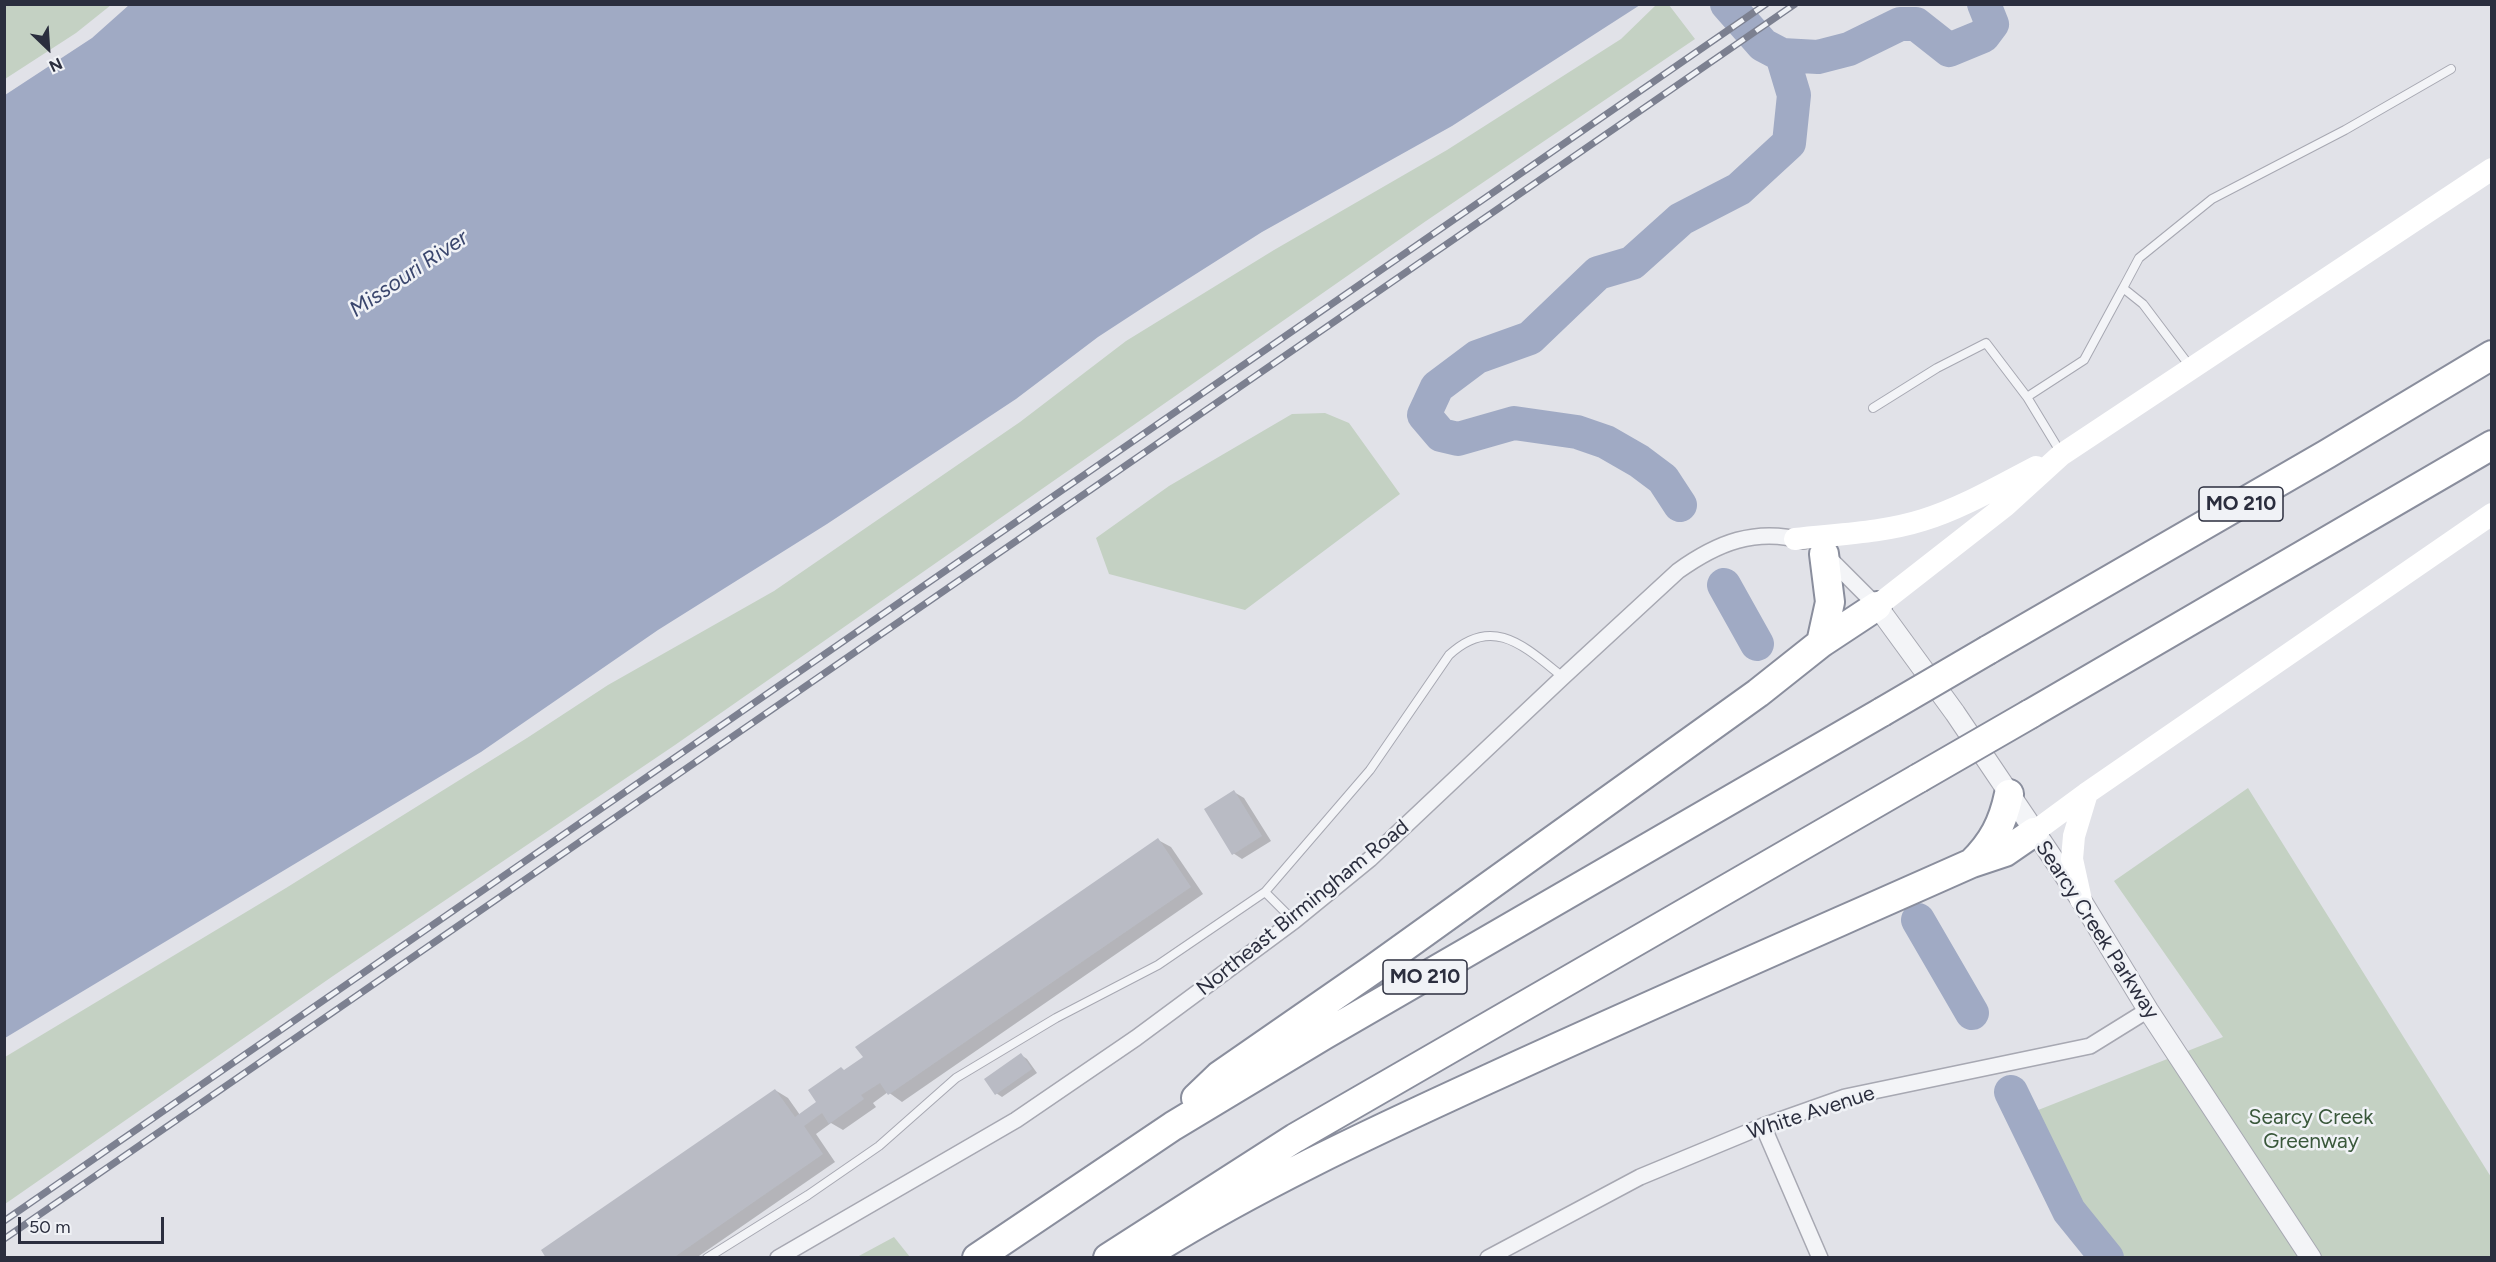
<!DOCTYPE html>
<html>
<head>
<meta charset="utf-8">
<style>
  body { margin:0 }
  #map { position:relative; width:2496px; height:1262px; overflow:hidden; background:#e1e2e8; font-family:Figtree,sans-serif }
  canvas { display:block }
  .frame { position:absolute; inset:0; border:6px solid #2b2e3e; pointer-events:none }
  .north { position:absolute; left:18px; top:18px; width:60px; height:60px; -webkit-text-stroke:4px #f0f2f6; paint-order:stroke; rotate:155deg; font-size:16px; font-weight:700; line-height:24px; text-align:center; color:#2b2e3e }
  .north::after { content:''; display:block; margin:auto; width:21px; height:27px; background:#2b2e3e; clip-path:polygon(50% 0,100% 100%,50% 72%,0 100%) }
  .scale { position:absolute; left:18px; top:1217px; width:146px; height:27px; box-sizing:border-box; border:3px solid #2b2e3e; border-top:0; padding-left:8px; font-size:18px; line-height:21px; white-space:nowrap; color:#2b2e3e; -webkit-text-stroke:4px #f0f2f6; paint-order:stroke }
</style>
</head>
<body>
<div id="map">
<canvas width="2496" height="1262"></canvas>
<div class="frame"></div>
<div class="north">N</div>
<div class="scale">50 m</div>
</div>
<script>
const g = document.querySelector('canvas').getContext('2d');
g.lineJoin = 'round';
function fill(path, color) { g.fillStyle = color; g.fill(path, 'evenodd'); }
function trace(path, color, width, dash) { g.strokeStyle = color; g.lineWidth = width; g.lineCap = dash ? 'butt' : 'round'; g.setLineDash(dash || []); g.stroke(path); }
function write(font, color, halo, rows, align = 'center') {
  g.font = font + ' Figtree,sans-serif'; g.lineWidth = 5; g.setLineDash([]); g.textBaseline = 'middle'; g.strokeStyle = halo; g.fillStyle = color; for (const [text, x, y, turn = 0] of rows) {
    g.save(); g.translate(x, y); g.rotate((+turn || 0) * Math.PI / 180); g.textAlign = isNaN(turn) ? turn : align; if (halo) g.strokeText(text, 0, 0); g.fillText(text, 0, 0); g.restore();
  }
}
fill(new Path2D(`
  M5,4H111V5L76,33L5,79Z
  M1656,5H1669L1695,39L1426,221L675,745L333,976L5,1204V1057L286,888L527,738L608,685L774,591L1020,422L1126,341L1274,250L1447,150L1621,39Z
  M1325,413L1349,423L1400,494L1245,610L1109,574L1096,538L1169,486L1292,414Z
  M2248,788L2491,1177V1257H2107L2069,1211L2023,1116L2223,1037L2114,881Z
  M894,1237L910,1257H857Z`), '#c4d1c3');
fill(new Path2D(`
  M129,5V4L1640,5L1452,126L1262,232L1147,305L1098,337L1016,399L827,524L658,630L481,752L5,1038V95L92,38Z`), '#a0aac4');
fill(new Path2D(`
  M1234,792L1244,798L1271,841L1242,859L1233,853Z
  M1158,840L1171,847L1203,894L902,1102L888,1092L873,1103L876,1107L843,1130L831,1123L816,1134L835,1162L696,1258H548L775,1090L788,1098L800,1115L818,1102L845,1071Z
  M1021,1055L1027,1059L1037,1073L1002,1097L996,1093Z`), '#0003');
trace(new Path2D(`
  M1727,4L1763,45L1782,55L1818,57L1849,49L1900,24H1916L1949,50L1983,36L1992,24L1984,4
  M1680,505L1663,479L1639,461L1606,442L1577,432L1514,423L1458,439L1441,435L1424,415L1437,387L1477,357L1530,338L1598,273L1632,263L1681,219L1739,189L1789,143L1794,95L1782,55
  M1724,585L1757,644
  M1918,920L1972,1013
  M2011,1092L2069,1211L2107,1258`), '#a0aac4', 34);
fill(new Path2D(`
  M1234,790L1262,836L1232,855L1204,809Z
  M1158,838L1191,887L888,1095L880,1083L861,1095L864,1099L829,1124L822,1113L804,1126L823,1154L673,1258H546L541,1250L775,1089L795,1117L816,1102L808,1090L841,1067L844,1070L863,1057L855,1047Z
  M1021,1053L1032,1069L995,1095L984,1079Z`), '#b9bbc4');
const service = new Path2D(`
  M2123,288L2139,258L2212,199L2345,130L2451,69
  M2027,397L2084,360L2123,288L2143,304L2189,365
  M1873,408L1937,368L1986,343L2027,397L2061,453
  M1265,892L1294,921
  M707,1258L808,1195L879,1146L956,1078L1056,1018L1158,965L1265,892L1370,770L1449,655C1493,614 1525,647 1563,677`);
const minor = new Path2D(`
  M1826,555L1877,606
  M1763,1126L1820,1258
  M778,1258L1016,1120L1136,1038L1294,921L1370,859L1563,677L1678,571C1717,543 1756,527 1804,541
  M1488,1258L1640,1177L1763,1126L1845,1097L2090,1046L2148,1010`);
const tertiary = new Path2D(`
  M1877,606L1955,713L2081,900L2148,1010L2311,1258`);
const motorway = new Path2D(`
  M1821,643L1830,602L1824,554
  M1988,650L2327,454L2492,355
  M2030,714L2492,445
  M1972,863C1993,842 2003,823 2009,794
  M1196,1098L1219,1076L1372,970L1758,693L1821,643L1877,606
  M977,1258L1173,1126L1324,1035L1882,712
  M1108,1258L1295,1138L1919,778
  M1141,1258C1250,1189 1368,1134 1486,1080C1647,1006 1810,935 1972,863L2005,852L2034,832`);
trace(service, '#a7a8b2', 10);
trace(minor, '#a7a8b2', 18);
trace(tertiary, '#a7a8b2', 22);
trace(motorway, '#8a8e9d', 32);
trace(service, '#f3f4f7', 8);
trace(minor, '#f3f4f7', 15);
trace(tertiary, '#f3f4f7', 20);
trace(new Path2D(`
  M1795,539C1837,534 1882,533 1923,520C1962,508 1999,486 2036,467
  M1877,606L2005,506L2061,455L2492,169
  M2034,832L2087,793L2492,514
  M2081,900L2072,859L2074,836L2087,793`), '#fff', 22);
trace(motorway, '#fff', 28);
const rail = new Path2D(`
  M4,1221L1766,4
  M4,1239L1795,4`);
trace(rail, '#7c8090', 7);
trace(rail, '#f0f2f6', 4.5, [14]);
const motorwayBridge = new Path2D(`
  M1882,712L1988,650
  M1919,778L2030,714`);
trace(motorwayBridge, '#8a8e9d', 32, []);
trace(motorwayBridge, '#fff', 28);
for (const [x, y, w] of [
  [2241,504,84],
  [1425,977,84]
]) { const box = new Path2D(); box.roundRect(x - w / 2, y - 17, w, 34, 4.5); g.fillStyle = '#f0f2f6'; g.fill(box); trace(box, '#2b2e3e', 1.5); }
write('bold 20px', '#2b2e3e', null, [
  ["MO 210",2241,504],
  ["MO 210",1425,977]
]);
write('21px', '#2b2e3e', '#f0f2f6', [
  ["Northeast Birmingham Road",1303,908,-39],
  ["Searcy Creek Parkway",2097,930,57],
  ["White Avenue",1811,1113,-18]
]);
write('21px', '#3a583b', '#f0f2f6', [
  ["Searcy Creek",2311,1118],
  ["Greenway",2311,1142]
]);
write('italic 22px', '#3a466d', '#f0f2f6', [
  ["Missouri River",409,274,-34]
]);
</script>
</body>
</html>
